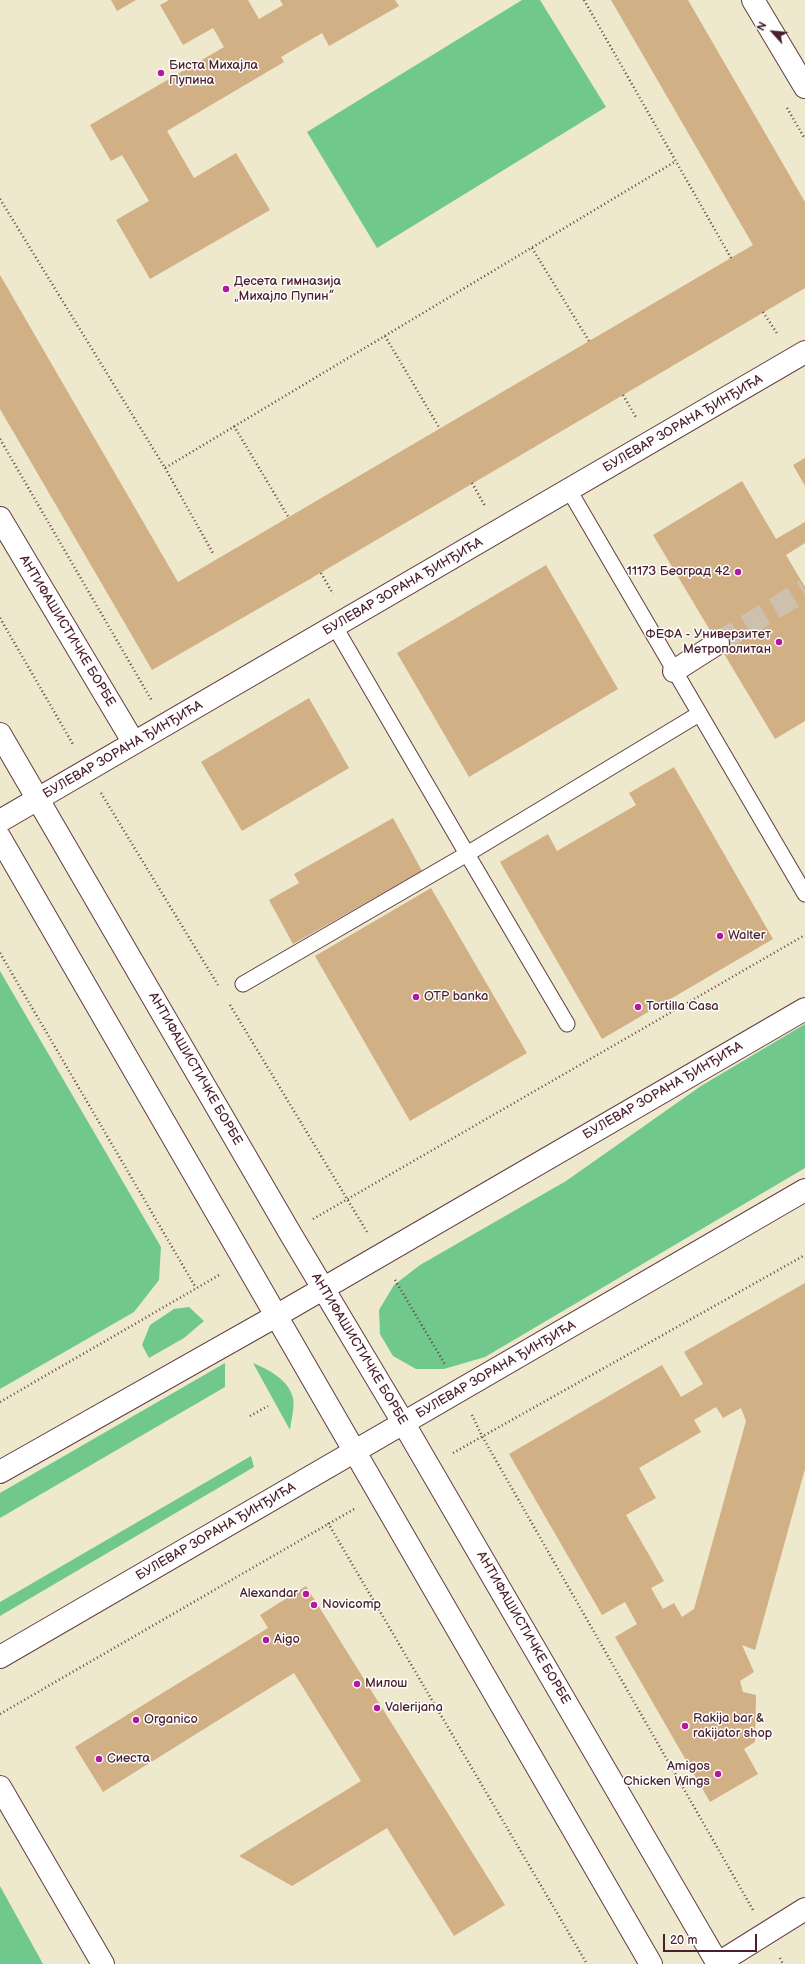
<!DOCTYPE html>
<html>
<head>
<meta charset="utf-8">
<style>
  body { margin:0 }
  #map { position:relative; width:805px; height:1964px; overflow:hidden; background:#eee8cc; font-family:"Balsamiq Sans",sans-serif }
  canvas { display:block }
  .north { position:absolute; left:753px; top:12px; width:40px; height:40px; -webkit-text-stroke:3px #fff; paint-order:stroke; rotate:297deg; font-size:11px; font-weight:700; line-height:16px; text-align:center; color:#4a1f2b }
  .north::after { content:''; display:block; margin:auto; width:14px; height:18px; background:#4a1f2b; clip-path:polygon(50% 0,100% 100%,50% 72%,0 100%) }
  .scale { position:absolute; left:663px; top:1934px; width:94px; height:18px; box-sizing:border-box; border:2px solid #4a1f2b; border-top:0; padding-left:5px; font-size:12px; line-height:14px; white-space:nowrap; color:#4a1f2b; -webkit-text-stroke:3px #fff; paint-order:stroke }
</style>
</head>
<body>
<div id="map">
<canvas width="805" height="1964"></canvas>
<div class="north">N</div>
<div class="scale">20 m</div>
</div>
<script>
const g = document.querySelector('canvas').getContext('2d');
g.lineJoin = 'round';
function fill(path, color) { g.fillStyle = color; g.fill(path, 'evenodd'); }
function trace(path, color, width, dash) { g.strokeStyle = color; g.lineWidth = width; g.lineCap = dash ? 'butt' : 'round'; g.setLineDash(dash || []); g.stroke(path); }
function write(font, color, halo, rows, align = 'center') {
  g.font = font + ' "Balsamiq Sans",sans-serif'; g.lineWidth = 3; g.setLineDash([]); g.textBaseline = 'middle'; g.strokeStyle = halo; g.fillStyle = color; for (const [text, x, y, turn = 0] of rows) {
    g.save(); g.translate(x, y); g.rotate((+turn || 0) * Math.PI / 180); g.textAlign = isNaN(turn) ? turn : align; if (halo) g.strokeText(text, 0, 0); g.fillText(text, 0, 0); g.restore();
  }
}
fill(new Path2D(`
  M522,0H540L606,107L377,248L307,132Z
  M0,971L161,1247L159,1280L134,1312L0,1389Z
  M805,1024V1168L485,1357L444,1369H416L393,1356L380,1334L379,1310L394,1285L420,1265L566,1181L701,1086Z
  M189,1307L204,1321L184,1338L149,1358L142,1345L150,1325L174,1309Z
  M225,1363V1387L0,1518V1493Z
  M253,1363C268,1369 289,1380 293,1398C295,1407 291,1421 290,1430Z
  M251,1456L254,1467L0,1616V1602Z
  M0,1886L43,1964H0Z`), '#71c88d');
fill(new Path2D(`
  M111,0H136L117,11Z
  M169,0H248L259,19L283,5L280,0H395L399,6L329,46L322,33L281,57L284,62L167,131L194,178L236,153L270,210L150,279L116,220L149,201L122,155L111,161L90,125L224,47L213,28L183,45L160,5Z
  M611,0H688L805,202V288L310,579L152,670L0,409V275L178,582L753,245Z
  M805,458V486L793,465Z
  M742,481L776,539L805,522V543L786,555L805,587V721L775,739L653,535Z
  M546,565L618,689L469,777L397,653Z
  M309,698L349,768L242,831L201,762Z
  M674,767L773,939L602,1039L500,862L548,834L557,851L636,805L629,793Z
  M393,818L422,871L293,944L269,900L299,883L294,874Z
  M431,888L527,1053L410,1121L315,956Z
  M805,1283V1469L755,1650L742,1645L754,1672L740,1681L743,1692L756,1695L755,1742L744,1749L758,1774L710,1802L615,1637L637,1624L625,1602L602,1615L509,1454L662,1365L681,1397L703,1384L684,1352ZM716,1407L723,1418L741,1408L746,1421L694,1609L682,1617L674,1603L663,1609L651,1588L664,1581L626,1515L656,1498L639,1468L701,1432L694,1420Z
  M306,1586L505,1905L454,1936L387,1828L292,1886L239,1856L361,1781L294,1673L103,1792L75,1747L268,1628L260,1615Z`), '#d2b085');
trace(new Path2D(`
  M718,643L805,590`), '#cdc0ac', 22, [22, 11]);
const service = new Path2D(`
  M569,490L805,894
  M243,984L467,854L335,627
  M567,1024L467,854L699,714`);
const pedestrian = new Path2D(`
  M674,671L718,643`);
const minor = new Path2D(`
  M753,0L805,87
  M0,518L134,743
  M0,821L805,352
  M0,1787L103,1964
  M717,1964L805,1909`);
const tertiary = new Path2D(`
  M0,734L290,1233L404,1424L718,1964
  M0,838L651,1964
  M0,1472L276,1316L805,1009
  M0,1657L805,1190`);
trace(service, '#633d43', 17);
trace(pedestrian, '#633d43', 24);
trace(minor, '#633d43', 24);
trace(tertiary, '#633d43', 24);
trace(new Path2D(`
  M584,0L731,258
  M787,108L805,139
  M0,199L165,468L676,161
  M532,248L589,341
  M763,312L778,335
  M385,336L440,429
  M623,395L637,419
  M234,426L289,518
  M0,439L152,701
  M165,468L214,555
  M472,483L485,506
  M321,573L333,594
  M0,618L74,746
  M101,793L218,985
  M0,953L196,1288
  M230,1005L367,1232
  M313,1219L805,935
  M395,1280L446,1366
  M0,1402L221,1274
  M472,1415L482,1436L753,1910
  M250,1416L268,1406
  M453,1453L805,1255
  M328,1523L587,1964
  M0,1714L356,1508
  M780,1958L783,1964`), '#633d43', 2.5, [1, 3]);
trace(service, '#fff', 15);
trace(pedestrian, '#fff', 22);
trace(minor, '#fff', 22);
trace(tertiary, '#fff', 22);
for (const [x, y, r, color] of [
  [161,73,4,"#b5179e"],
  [226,289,4,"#b5179e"],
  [738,572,4,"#b5179e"],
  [779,642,4,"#b5179e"],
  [720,936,4,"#b5179e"],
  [416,997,4,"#b5179e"],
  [638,1007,4,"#b5179e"],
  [306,1594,4,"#b5179e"],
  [314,1605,4,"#b5179e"],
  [266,1640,4,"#b5179e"],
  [357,1684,4,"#b5179e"],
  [377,1708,4,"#b5179e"],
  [136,1720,4,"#b5179e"],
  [685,1726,4,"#b5179e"],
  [99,1759,4,"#b5179e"],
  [718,1774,4,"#b5179e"]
]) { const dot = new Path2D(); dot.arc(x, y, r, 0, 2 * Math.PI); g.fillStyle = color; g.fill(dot); trace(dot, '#fff', 1.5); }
write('13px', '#4a1f2b', '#fff', [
  ["Биста Михајла",169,66],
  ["Пупина",169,81],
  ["Десета гимназија",234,282],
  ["„Михајло Пупин”",234,297],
  ["11173 Београд 42",730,572,"right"],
  ["ФЕФА - Универзитет",771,635,"right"],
  ["Метрополитан",771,650,"right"],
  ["Walter",728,936],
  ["OTP banka",424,997],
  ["Tortilla Casa",646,1007],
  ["Alexandar",298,1594,"right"],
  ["Novicomp",322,1605],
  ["Aigo",274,1640],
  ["Милош",365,1684],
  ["Valerijana",385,1708],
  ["Rakija bar &",693,1719],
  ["rakijator shop",693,1734],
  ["Organico",144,1720],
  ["Сиеста",107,1759],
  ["Amigos",710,1767,"right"],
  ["Chicken Wings",710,1782,"right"]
], 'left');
write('13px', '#4a1f2b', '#fff', [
  ["БУЛЕВАР ЗОРАНА ЂИНЂИЋА",683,424,-30],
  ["БУЛЕВАР ЗОРАНА ЂИНЂИЋА",403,587,-30],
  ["АНТИФАШИСТИЧКЕ БОРБЕ",67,631,59],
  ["БУЛЕВАР ЗОРАНА ЂИНЂИЋА",123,750,-30],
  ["АНТИФАШИСТИЧКЕ БОРБЕ",195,1069,60],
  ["БУЛЕВАР ЗОРАНА ЂИНЂИЋА",663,1091,-30],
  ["АНТИФАШИСТИЧКЕ БОРБЕ",359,1349,59],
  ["БУЛЕВАР ЗОРАНА ЂИНЂИЋА",496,1370,-30],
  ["БУЛЕВАР ЗОРАНА ЂИНЂИЋА",216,1532,-30],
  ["АНТИФАШИСТИЧКЕ БОРБЕ",523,1628,60]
]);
</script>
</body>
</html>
